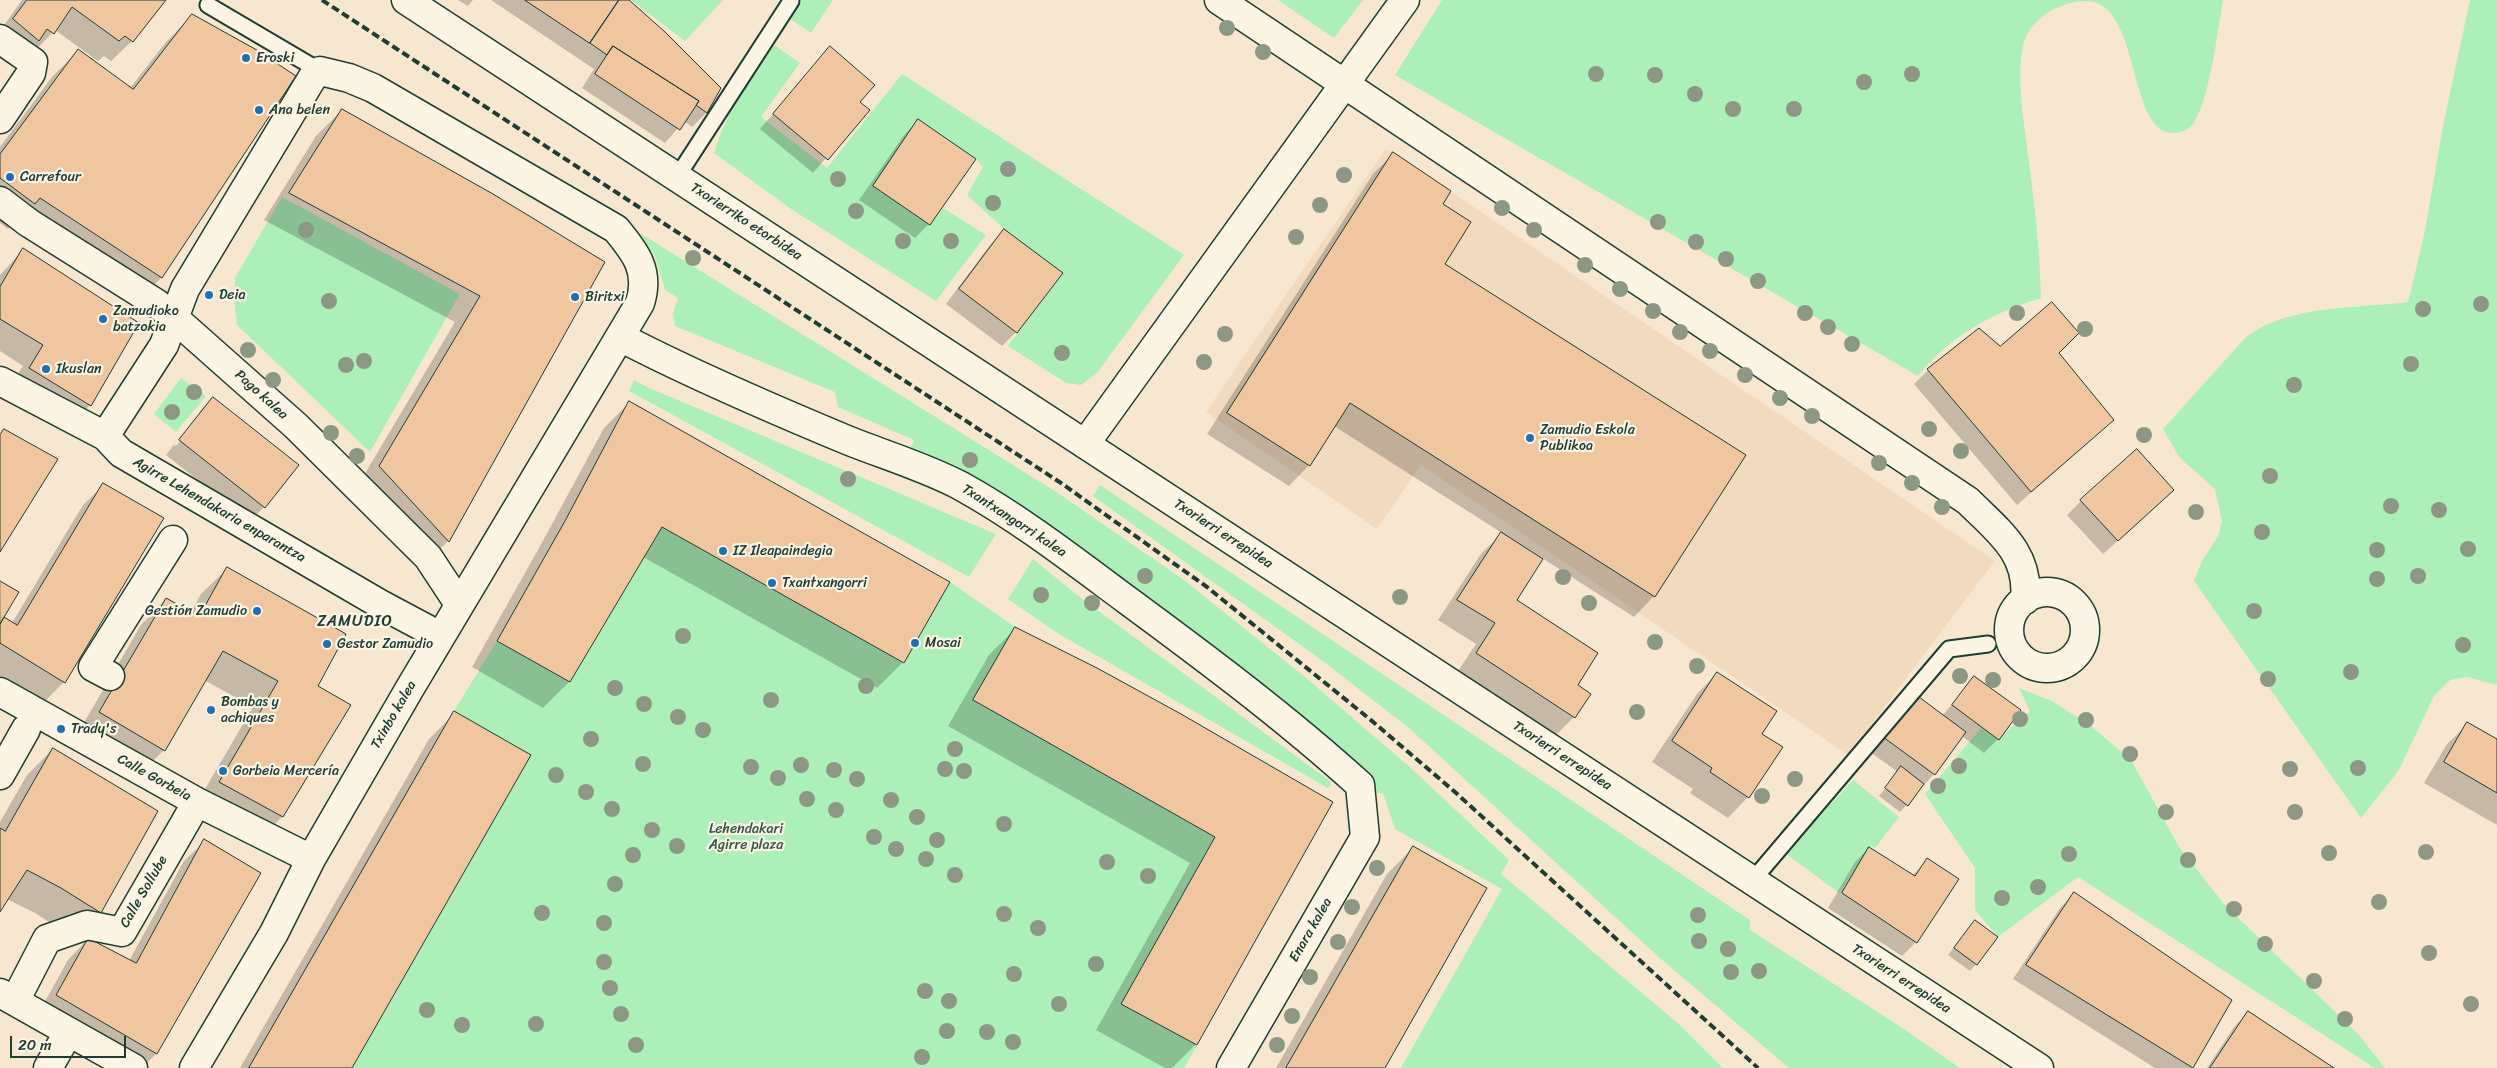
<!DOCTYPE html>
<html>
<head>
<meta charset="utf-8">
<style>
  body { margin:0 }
  #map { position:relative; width:2497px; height:1068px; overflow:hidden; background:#f8e7d0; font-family:Sriracha,sans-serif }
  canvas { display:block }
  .scale { position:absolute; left:10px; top:1036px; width:116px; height:22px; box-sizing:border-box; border:2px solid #1f3d34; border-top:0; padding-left:6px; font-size:15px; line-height:18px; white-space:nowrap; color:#1f3d34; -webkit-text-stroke:4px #fcf5e5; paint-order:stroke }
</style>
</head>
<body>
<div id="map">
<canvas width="2497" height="1068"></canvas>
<div class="scale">20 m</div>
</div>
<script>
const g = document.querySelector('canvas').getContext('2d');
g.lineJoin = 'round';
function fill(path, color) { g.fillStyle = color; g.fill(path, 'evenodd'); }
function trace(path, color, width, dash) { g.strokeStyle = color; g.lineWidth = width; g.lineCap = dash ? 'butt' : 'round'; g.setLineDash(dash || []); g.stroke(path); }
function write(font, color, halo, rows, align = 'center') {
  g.font = font + ' Sriracha,sans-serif'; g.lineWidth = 4.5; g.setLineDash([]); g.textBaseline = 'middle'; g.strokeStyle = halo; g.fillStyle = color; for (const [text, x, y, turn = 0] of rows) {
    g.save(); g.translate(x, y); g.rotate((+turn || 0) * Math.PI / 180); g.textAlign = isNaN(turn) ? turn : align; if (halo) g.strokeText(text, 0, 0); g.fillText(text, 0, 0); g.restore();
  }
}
fill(new Path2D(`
  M1385,150L1393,152L1995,561L1848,755L1421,465L1377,529L1206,412Z`), '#f1dabe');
fill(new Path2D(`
  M631,0H723L685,41Z
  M802,0H833L811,33L790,19Z
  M1278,0H1363L1334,38Z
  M1442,0H2223C2218,30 2209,102 2193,124C2188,130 2181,133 2173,133C2127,133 2141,1 2086,1C2061,1 2032,17 2024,42C2015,74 2025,129 2029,162C2035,208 2040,252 2041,298C1992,313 1951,335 1918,376L1395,75Z
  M2470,0H2497V685L2467,677L2450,680L2434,696L2399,770L2361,818L2194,581L2202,561L2218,536L2222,522L2215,489L2179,457L2163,429L2246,337C2291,304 2354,309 2408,302L2425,231L2443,126Z
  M774,45L800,63L761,117L827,168L902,74L1184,255L1097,373L1081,385L1066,383L1008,346L1062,273L1004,229L967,195L983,167L976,159L918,119L873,186L930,225L943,208L986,235L936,301L791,209L714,153C728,109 747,83 774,45Z
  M282,197L460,294L370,452L237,325L234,300L235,278Z
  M638,232L1058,493L1184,580L1304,676L1411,768L1509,860L1501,874L1680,1025L1723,1068H1401L1502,889L1395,829L1383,793H1372L909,452L914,440L838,407L835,392L675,326L673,314L678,298L665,290L655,256Z
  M181,378L206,396L176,432L154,414Z
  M634,380L647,387L996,534L969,577L629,391Z
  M1100,485L1750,920V930L1901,1027L1960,1068H1789L1661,959L1409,728L1320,659L1093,496Z
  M662,527L904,663L950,582L1015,627L973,700L1215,837L1121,1004L1197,1045L1184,1068H352L454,711L497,641L570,682Z
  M1033,559L1081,598L1330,781L1331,785L1328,788L1059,634L1008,599Z
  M2019,688L2052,701L2091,726L2131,760L2179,847L2224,904L2359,1035L2385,1068H2375L2078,877L1998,937L1975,910V868L1925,794L1981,728L1999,738L2030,711Z
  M1853,780L1899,817L1875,848L1871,846L1839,893L1785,853Z`), '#adefb8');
fill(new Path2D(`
  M22,0H164L132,41L111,61L104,56L98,61L55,30L33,53L0,31Z
  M458,0H473L468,6Z
  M491,0H627L719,88L706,113L692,127L684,121L665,143L582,88L594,69Z
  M192,16L294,77L161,278L135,304L14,224L8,229L0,223V147L52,77L78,51L130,88L166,42Z
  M830,48L859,102L868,110L813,173L760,129Z
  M342,110L604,262L448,541L422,567L354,492L455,322L264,220L316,136Z
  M918,121L929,224L915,238L859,200L904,135Z
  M1393,154L1441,204L1443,264L1654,596L1634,617L1542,558L1515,601L1574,717L1554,737L1456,674L1476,644L1438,620L1481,554L1502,533L1334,426L1309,465L1289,486L1207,434L1373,174Z
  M1004,231L1016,332L1002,346L946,304L990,245Z
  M23,250L90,405L69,426L9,388L23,366L0,351V275Z
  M1979,329L2000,347L2058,353L2098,434L2017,505L1914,384L1928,370Z
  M213,398L264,507L250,521L166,455L199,412L174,445L176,446L203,412H199Z
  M629,403L903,662L877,688L643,557L569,682L543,708L472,667L539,548L604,428Z
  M104,485L162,519L64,682L43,703L0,676V582L2,617L12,623L83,505Z
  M2081,501L2159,504L2103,554L2067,515Z
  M227,569L316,687L349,705L282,817L256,843L194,808L253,707L204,680L164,750L138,776L75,738L141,625L166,599L191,612L201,594Z
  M1015,629L1332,803L1196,1044L1172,1068H1165L1096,1030L1190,863L948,726L989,655Z
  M1717,673L1760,734L1748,797L1728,818L1690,793L1693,789L1652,762L1697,694Z
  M1975,678L1998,739L1984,753L1962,736L1934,774L1900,812L1879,796L1898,772L1870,752L1901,710L1942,716Z
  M455,713L350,1068H240L429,739Z
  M2468,724L2497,741V825L2424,783L2447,744Z
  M53,749L100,912L74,938L35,913L7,899L0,910V822L27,775Z
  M205,841L156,1054L142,1068L37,1016L68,960L88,939L129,961L184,861Z
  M1413,848L1384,1068H1276L1387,874Z
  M1869,848L1912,876L1927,860L1916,942L1902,956L1828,908L1855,862Z
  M2074,894L2230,1000L2192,1068H2155L2013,979L2060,908Z
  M1975,921L1976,964L1970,971L1948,955Z
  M2248,1013L2331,1068H2207L2234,1027Z`), '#0003');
const building = new Path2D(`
  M27,0H166L133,42L125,36L119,41L72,7L54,34L47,29L39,41L13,19Z
  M525,0H619L590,43Z
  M619,0H629L664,31L721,88L707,113L696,105L699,101L613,46L607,55L590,43Z
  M192,14L255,49L296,76L162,278L40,198L35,204L0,178V154L78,49L133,89Z
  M613,46L699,101L680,130L595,74Z
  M830,46L875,85L860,102L870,110L828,160L773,114Z
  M342,109L493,194L605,262L449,542L379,466L480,296L289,193Z
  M918,119L976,159L930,225L873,186Z
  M1393,152L1451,191L1443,204L1471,222L1445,264L1746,455L1655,597L1350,403L1310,466L1227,413Z
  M1004,229L1063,273L1017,333L959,289Z
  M23,248L139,323L91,406L29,368L43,345L0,319V287Z
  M2052,302L2079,333L2059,353L2114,420L2031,492L1927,369L1979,328L2000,346Z
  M213,397L299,465L265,508L179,440Z
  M629,401L950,582L904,663L662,527L570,682L497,641L565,521Z
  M4,429L58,459L0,552V435Z
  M2137,449L2174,490L2118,541L2080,500Z
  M103,483L164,518L65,683L0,643V624L4,617L17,625Z
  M1501,532L1543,559L1517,600L1598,653L1578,685L1591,694L1575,718L1476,653L1495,623L1457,600Z
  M227,567L346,634L318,686L351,705L283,817L219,782L278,681L223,651L165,751L99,712L166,598L199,616Z
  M0,581L19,592L0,624Z
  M1015,627L1097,668L1181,714L1333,802L1197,1045L1121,1004L1215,837L973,700Z
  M1717,672L1777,711L1762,734L1783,747L1749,798L1710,772L1712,768L1672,741Z
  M1974,676L2021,710L1999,740L1952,705Z
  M1915,694L1966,732L1935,775L1883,737Z
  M454,711L531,755L352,1068H249Z
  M2467,722L2497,739V793L2444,762Z
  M53,748L158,811L101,913L61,888L27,870L0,912V828L5,831Z
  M1901,766L1924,784L1908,806L1885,788Z
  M204,839L261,873L157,1054L56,995L88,938L136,963Z
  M1413,846L1487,888L1385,1068H1286Z
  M1869,847L1915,876L1927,858L1959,879L1917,943L1842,893Z
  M2074,892L2232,1000L2193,1068L2026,965Z
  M1975,920L1998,937L1977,965L1954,948Z
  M2248,1011L2334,1068H2210Z`);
fill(building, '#efc69f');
trace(building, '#1f3d34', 1);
const lane = new Path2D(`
  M208,5L320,71
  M677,177L791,1
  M1752,881L1949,649L1988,644`);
const street = new Path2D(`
  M1219,0L1968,501C1998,531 2030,553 2025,600
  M0,39L33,62L31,73L0,119
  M0,201L29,223L156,303L173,317L296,426L428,557L459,604
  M620,337C693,375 770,408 847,440C884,455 925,467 961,486C1019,518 1073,560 1127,600C1207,659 1286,718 1360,785L1365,837L1231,1068
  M0,381L105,436L121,453L380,604L440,636
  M105,436L164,345L185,289L314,75L320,71L349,78L373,88L616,229C636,253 650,271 640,303L410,688L311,859L274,933L194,1068
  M1085,444L1405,0
  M2009 630a38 38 0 1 1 76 0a38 38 0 1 1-76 0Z
  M110,676L93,667L173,540
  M0,692L197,802L311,859
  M0,775L26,729
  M0,993L133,1068
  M15,1001L47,939L87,925L122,932L197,802
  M48,1068L68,1033`);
const secondary = new Path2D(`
  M406,0L2039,1068`);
trace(lane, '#1f3d34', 19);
trace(street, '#1f3d34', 31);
trace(secondary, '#1f3d34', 31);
trace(lane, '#fcf5e5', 15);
trace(street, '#fcf5e5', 28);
trace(secondary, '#fcf5e5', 28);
trace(new Path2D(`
  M322,0L1061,483L1207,587L1372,721L1455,792L1758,1068`), '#1f3d34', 4, [8, 4]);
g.fillStyle = '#8c9885';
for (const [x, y] of [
  [1227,28],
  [1263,52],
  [1596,74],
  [1912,74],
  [1655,75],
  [1864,82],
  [1695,94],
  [1733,109],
  [1794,109],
  [1008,169],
  [1344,175],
  [838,179],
  [993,203],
  [1320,205],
  [1502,208],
  [856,211],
  [1658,222],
  [306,230],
  [1534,230],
  [1296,237],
  [903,241],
  [951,241],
  [1696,242],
  [693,258],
  [1726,259],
  [1585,265],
  [1758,281],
  [1620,289],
  [329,301],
  [2481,304],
  [2423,309],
  [1653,311],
  [1805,313],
  [2017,313],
  [1828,327],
  [2085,329],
  [1680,332],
  [1225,334],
  [1852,344],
  [248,350],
  [1710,351],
  [1062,353],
  [364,361],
  [1204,362],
  [2411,364],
  [346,365],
  [1745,375],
  [273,380],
  [2294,385],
  [194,392],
  [1780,398],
  [172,412],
  [1812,416],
  [1929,429],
  [331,433],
  [2144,435],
  [1961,451],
  [357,456],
  [970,460],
  [1879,463],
  [2270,476],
  [848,479],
  [1912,483],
  [2391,506],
  [1942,507],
  [2439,510],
  [2196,512],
  [2262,532],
  [2468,549],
  [2377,550],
  [1145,576],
  [2418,576],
  [1563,577],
  [2377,579],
  [1041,595],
  [1400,597],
  [1092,603],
  [1589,603],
  [2254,611],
  [683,636],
  [1655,642],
  [2463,645],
  [1697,666],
  [2351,672],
  [1960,676],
  [2268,679],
  [1993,680],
  [866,686],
  [615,688],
  [771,700],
  [644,704],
  [1637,712],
  [678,717],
  [2020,719],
  [2086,720],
  [703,730],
  [591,739],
  [955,749],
  [2130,754],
  [643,764],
  [801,765],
  [1959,766],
  [751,767],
  [2358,768],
  [945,769],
  [2290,769],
  [834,770],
  [964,771],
  [556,775],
  [778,778],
  [857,779],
  [1795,779],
  [1938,786],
  [586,792],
  [1762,796],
  [807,799],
  [891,800],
  [612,809],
  [836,810],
  [2166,812],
  [2295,812],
  [917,817],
  [1004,824],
  [652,830],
  [874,837],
  [937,840],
  [677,846],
  [896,849],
  [2426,852],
  [2329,853],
  [2069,854],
  [633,855],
  [926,859],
  [2188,860],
  [1107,862],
  [1377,868],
  [955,875],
  [1148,876],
  [615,884],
  [2038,887],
  [2002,898],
  [2379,902],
  [1352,907],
  [2234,909],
  [542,913],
  [1004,914],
  [1698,915],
  [604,923],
  [1038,928],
  [1699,941],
  [1338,942],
  [2265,944],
  [1728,949],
  [2429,953],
  [604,962],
  [1096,964],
  [1759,971],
  [1731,972],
  [1014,974],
  [1310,977],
  [2314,981],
  [610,988],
  [925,991],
  [949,1001],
  [1059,1004],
  [2471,1004],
  [427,1010],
  [621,1014],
  [1292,1016],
  [2345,1019],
  [536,1024],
  [462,1025],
  [947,1031],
  [987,1032],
  [1013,1042],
  [636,1045],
  [1277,1045],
  [922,1057]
]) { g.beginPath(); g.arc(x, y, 8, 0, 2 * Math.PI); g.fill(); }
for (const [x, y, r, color] of [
  [246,58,5,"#1f6fb2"],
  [259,110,5,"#1f6fb2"],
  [10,177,5,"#1f6fb2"],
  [209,295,5,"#1f6fb2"],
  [575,297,5,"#1f6fb2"],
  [103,319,5,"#1f6fb2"],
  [46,369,5,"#1f6fb2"],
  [1530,438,5,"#1f6fb2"],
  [723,551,5,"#1f6fb2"],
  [772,583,5,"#1f6fb2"],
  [257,611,5,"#1f6fb2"],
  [915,643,5,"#1f6fb2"],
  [327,644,5,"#1f6fb2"],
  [211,710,5,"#1f6fb2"],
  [61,729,5,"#1f6fb2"],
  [223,771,5,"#1f6fb2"]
]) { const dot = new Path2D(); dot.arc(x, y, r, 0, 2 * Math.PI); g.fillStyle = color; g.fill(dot); trace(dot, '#fcf5e5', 2); }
write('14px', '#1f3d34', '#fcf5e5', [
  ["Eroski",256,58],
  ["Ana belen",269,110],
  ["Carrefour",20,177],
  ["Deia",219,295],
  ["Biritxi",585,297],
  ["Zamudioko",113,311],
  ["batzokia",113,327],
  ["Ikuslan",56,369],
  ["Zamudio Eskola",1540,430],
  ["Publikoa",1540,446],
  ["IZ Ileapaindegia",733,551],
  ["Txantxangorri",782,583],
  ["Gestión Zamudio",247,611,"right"],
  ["Mosai",925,643],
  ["Gestor Zamudio",337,644],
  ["Bombas y",221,702],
  ["achiques",221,718],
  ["Trady's",71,729],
  ["Gorbeia Mercería",233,771]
], 'left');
write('14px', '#1f3d34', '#fcf5e5', [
  ["Txorierriko etorbidea",746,222,33],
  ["Pago kalea",261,395,42],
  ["Agirre Lehendakaria enparantza",219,510,30],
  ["Txantxangorri kalea",1014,521,33],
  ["Txorierri errepidea",1223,534,33],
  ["Txinbo kalea",394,715,-60],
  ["Txorierri errepidea",1562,756,33],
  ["Calle Gorbeia",154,778,29],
  ["Calle Sollube",144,892,-60],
  ["Enara kalea",1311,930,-60],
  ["Txorierri errepidea",1901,979,33]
]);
write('14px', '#345848', '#fcf5e5', [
  ["Lehendakari",746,829],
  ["Agirre plaza",746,845]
]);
g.letterSpacing = '1px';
write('16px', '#1f3d34', '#fcf5e5', [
  ["ZAMUDIO",355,622]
]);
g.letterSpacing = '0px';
</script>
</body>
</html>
